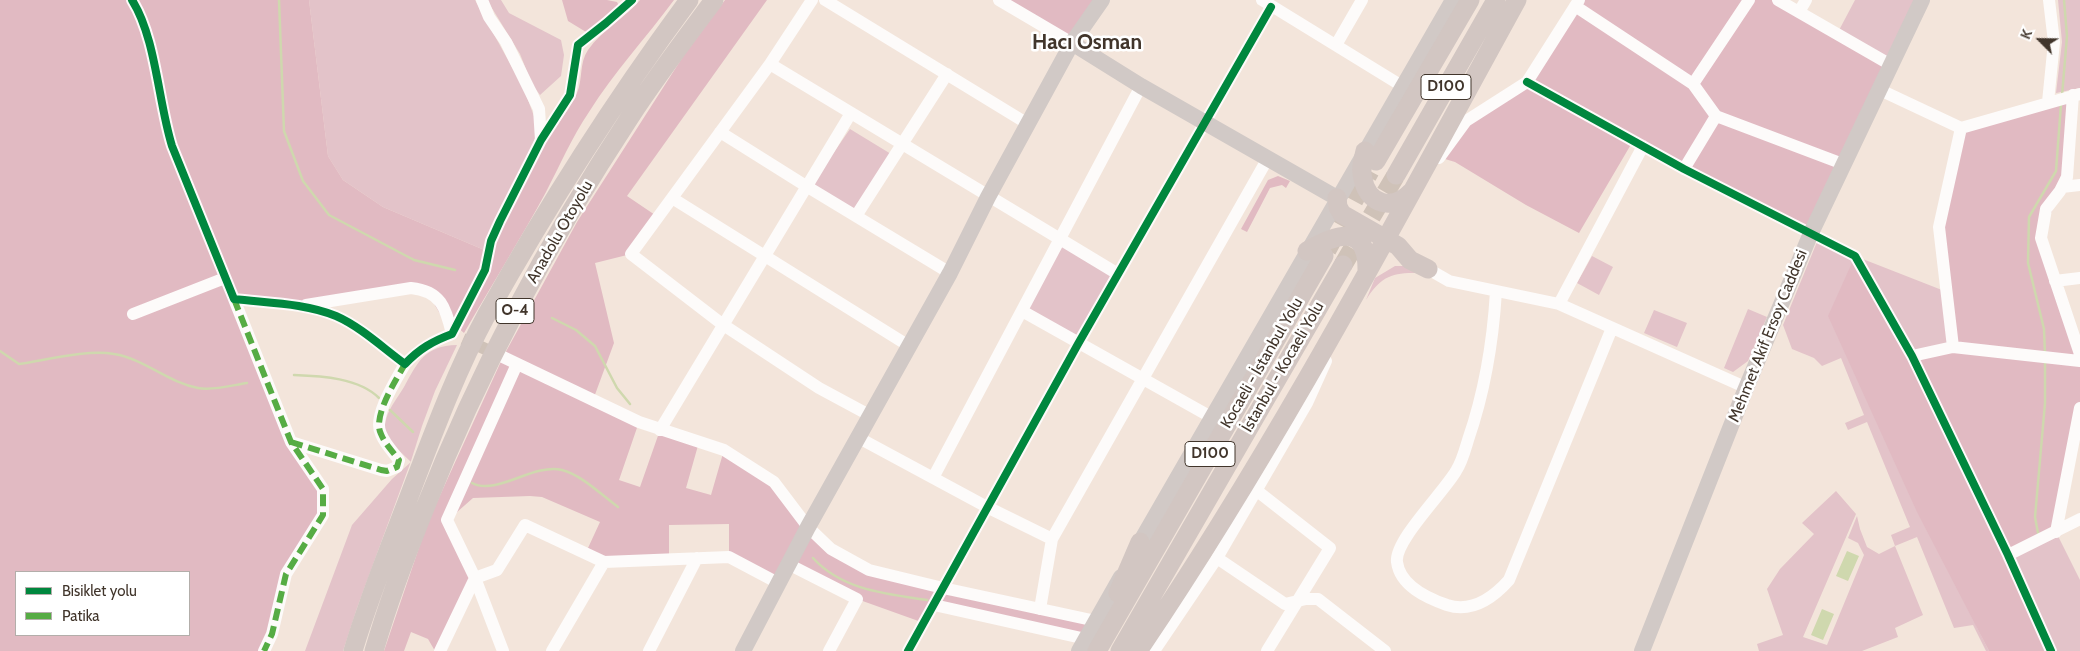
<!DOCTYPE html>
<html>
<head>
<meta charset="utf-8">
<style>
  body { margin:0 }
  #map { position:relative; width:2080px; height:651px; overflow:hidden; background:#f3e5db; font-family:Cabin,sans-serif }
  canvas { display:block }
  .legend { position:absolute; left:15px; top:571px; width:175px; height:65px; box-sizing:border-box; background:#fff; border:1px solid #b3aeaa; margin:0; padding:6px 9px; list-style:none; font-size:15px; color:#41352b }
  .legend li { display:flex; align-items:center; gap:10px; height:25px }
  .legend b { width:25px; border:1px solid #b3aeaa }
  .north { position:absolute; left:2015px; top:15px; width:50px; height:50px; -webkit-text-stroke:4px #fff; paint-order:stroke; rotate:293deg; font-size:14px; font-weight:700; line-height:20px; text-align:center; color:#41352b }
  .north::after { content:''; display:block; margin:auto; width:18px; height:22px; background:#41352b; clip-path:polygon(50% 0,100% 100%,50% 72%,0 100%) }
</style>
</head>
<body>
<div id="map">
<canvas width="2080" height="651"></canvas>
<ul class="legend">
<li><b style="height:6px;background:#00873e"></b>Bisiklet yolu</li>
<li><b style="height:6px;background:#56ac44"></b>Patika</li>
</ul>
<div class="north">K</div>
</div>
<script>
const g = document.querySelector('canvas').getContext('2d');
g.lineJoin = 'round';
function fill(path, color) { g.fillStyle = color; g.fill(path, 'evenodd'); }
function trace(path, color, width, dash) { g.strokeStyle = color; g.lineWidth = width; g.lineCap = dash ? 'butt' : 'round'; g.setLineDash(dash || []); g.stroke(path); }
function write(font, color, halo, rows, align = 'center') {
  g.font = font + ' Cabin,sans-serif'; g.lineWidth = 5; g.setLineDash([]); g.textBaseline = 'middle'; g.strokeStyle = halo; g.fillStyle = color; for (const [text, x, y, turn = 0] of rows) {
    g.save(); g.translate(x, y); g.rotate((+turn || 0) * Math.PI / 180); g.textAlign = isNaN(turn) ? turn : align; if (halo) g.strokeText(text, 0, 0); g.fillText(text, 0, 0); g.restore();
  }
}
fill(new Path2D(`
  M309,0H475L524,89L535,119V138L527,161L489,252L383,207L343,180L328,156Z
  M487,0H501L509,13L561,40L564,55L561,76L540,95L532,84L520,54Z
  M1855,0H1922L1891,65L1837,34Z
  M2058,0H2080V88L2056,93L2062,42Z
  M850,129L891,154L856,211L812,184Z
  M1819,237L1855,256L1947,292L1976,625L1989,651H1986L1973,625L1954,628L1917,537L1895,546L1923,615L1895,628L1898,637L1862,651H1759L1757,644L1783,635L1767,589L1780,569L1814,534L1802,523L1836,491L1856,514L1803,637L1827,645L1864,555L1858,543L1848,538L1857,516L1860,529L1867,547L1879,554L1895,546L1891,535L1910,527L1867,422L1848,430L1845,423L1864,415L1841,358L1822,366L1814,358L1792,349L1783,325Z
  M1060,239L1118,274L1078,344L1022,311Z
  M1592,256L1613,267L1599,295L1577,283Z
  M1395,266H1404L1418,273C1392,272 1380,277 1366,300L1375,278Z
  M1748,309L1767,317L1748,361L1733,372L1724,368Z
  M1654,310L1687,323L1677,347L1644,333Z
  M457,345L435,391L422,426L411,461L357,608L343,651H305L352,525L392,479L411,462L384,436C385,411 392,407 404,387C418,362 424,346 457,345Z
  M2056,532L2080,580V651H2051L2008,555Z`), '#e3c3c9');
fill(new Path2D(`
  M0,0H309L328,156L343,180L383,207L489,252L452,334L427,292L295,306L234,299L291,442L323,489V515L286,574L264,651H0ZM16,572H189V635H16Z
  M562,0H607L617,2L619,6L586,32L568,21Z
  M640,0H674C646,38 614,72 589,112C572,137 560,165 546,192C520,240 491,286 464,333L458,328C482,270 506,213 535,157C547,135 566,117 577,93C583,79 579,63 588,50C602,30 625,18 640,0Z
  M725,0H767L627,196L658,217L631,254L595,263L614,343L593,400L639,422L619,480L640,487L660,430L699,442L686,488L711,495L724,450L774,482L808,527L868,570L1096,621L1086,639L934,605L924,623L857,599L790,565L780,584L729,557V524L669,525V558L604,562L588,548L600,522L542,497L530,496L473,498L448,520L475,578L435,651L428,639L411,632L404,651H384L427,524L503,357L577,222L684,55Z
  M999,0H1102L1072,43Z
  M1579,0H1778L1891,65L1811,233L1633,141L1579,233L1526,205L1455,162L1445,159L1466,121L1527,82Z
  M2073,95L2060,191L2041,238L2080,354V408L2056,532L2008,555L2051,651H1989L1917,512L1828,316L1855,256L1912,356L1953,347L1939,227L1961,128Z
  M1278,176L1290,181L1286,188L1282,185L1270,188L1247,232L1241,229L1268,180Z`), '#e1bac2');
fill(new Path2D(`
  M1847,551L1859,556L1848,581L1836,576Z
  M1822,609L1834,614L1823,640L1811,635Z`), '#cfd8ae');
trace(new Path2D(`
  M279,0L284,131L303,181L329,215L414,260L455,270
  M2062,96L2067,36L2064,0
  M552,318L576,330L595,346L617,388L630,404
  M0,351L19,364C46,360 88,349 114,354C145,359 167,382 198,388C213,391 233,385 247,383
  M2045,354L2044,329L2028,263L2029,217L2056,171L2061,104
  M294,375C322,376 359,378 379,398
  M390,410L413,432
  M472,483C497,496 533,463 562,470C580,474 603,496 618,507
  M2038,533L2035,517L2045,403V362
  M813,558C842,590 886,594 927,600`), '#cfd8ae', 2.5);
trace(new Path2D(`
  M463,339L501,356`), '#cfc2b8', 12, [12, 6]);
trace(new Path2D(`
  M1327,250L1370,171
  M1343,265L1396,175`), '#cfc2b8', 19, [19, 9]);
trace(new Path2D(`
  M132,0C156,38 158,101 172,146L234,299C267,303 305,303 336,316C361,327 383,348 405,364C419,349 433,341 452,334L485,270L491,241L500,221L541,140L570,95L578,45L606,23L632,0
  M482,0L489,17L506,42L539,109L541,140
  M812,0L770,64L631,254L722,324L819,388L871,416
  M825,0L1028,124
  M999,0L1072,43
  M1262,0L1402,86
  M1778,0L1891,65
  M1575,6L1693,84L1749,0
  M1799,12L1806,0
  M1336,45L1362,0
  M770,64L1118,274
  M1527,82L1684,169L1855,256L1912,356L2008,555L2051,651
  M1693,84L1716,116L1843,164
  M1878,89L1961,128L2080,94
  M2073,95L2067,177L2060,191L2046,209L2041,238L2080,354
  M2048,102L2054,42L2049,0
  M720,132L806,186L950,273
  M1439,158L1466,121L1527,82L1579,0
  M1684,169L1716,116
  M2062,187L2080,185
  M672,198L909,346
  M856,216L947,74
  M1428,269L1449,281L1559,304L1747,388
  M2055,281L2080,278
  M1496,291C1493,342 1485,391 1468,440C1465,450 1462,462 1456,471C1444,492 1394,541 1397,562C1400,586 1427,598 1447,605C1472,613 1493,598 1509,580L1612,328
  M234,299L291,442L323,489V515L286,574L272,634L264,651
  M1559,304L1643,146
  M306,305L411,288C441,291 446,308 452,334
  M1022,311L1211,417
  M133,314L225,278
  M1953,347L1939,227L1961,128
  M1912,356L1953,347L2080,361
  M503,357L639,422L724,450L774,482L808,527L831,549L869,570L943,588L1096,621
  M660,430L851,113
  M859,438L987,507L1052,539
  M291,442L381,470L387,471L397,467L399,460C393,452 385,444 381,434C372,417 396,380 405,364
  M933,478L1141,86
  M1256,490L1330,548L1267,651
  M2056,532L2080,408
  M2008,555L2080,519
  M1217,558L1285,604L1306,599H1318L1385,651
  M790,565L857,599L829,651
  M934,605L1086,639
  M1040,609L1052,539L1268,158
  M440,651L475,578L497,570L525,525L604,562L729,557L780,584
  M503,651L475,578L447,520L517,364
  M552,651L604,562
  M649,651L697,558
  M908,651L1078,344L1271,7
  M1154,651L1217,558L1307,403L1326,361`), '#fdfbfa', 12);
trace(new Path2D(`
  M1072,43L1141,86L1337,198
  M1134,553L1453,0
  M743,651L808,527L950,273L988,197L1072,43L1102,0
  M1079,651L1121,577
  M1642,651L1744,393L1811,233L1922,0`), '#d1c9c6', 16);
trace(new Path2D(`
  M1365,151C1363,160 1360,169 1363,179C1368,205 1393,211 1411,192
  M1376,161L1470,0
  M1396,175L1496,0
  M1337,198L1338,207L1342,214L1398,246L1410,260L1428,269
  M1307,251C1337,233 1368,223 1367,272
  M1118,593L1140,542
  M353,651C368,600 388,551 407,502C431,439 455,373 487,314C548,205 615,100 689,0
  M374,651C388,603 406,555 425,508C479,371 549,240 630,117C656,77 685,39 714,0
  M1097,651L1324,256
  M1120,651L1343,265
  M1138,651C1279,443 1396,220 1517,0`), '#d2c6c2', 19);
trace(new Path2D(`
  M234,299L291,442L323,489V515L286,574L272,634L264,651
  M291,442L381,470L387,471L397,467L399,460C393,452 385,444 381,434C372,417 396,380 405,364`), '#56ac44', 6, [12, 6]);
trace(new Path2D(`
  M132,0C156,38 158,101 172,146L234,299C267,303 305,303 336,316C361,327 383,348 405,364C419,349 433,341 452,334L485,270L491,241L500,221L541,140L570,95L578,45L606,23L632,0
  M1527,82L1684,169L1855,256L1912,356L2008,555L2051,651
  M908,651L1078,344L1271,7`), '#00873e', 8);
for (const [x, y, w] of [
  [1446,87,50],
  [515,311,38],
  [1210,454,50]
]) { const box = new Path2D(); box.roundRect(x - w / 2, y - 12.5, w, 25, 4); g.fillStyle = '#fff'; g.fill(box); trace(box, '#41352b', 1); }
write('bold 15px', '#41352b', null, [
  ["D100",1446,87],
  ["O-4",515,311],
  ["D100",1210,454]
]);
write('16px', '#41352b', '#fff', [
  ["Anadolu Otoyolu",560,232,-60],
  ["Mehmet Akif Ersoy Caddesi",1768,336,-68],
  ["Kocaeli - İstanbul Yolu",1262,363,-60],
  ["İstanbul - Kocaeli Yolu",1283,367,-60]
]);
write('bold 21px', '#41352b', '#fff', [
  ["Hacı Osman",1087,43]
]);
</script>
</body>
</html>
